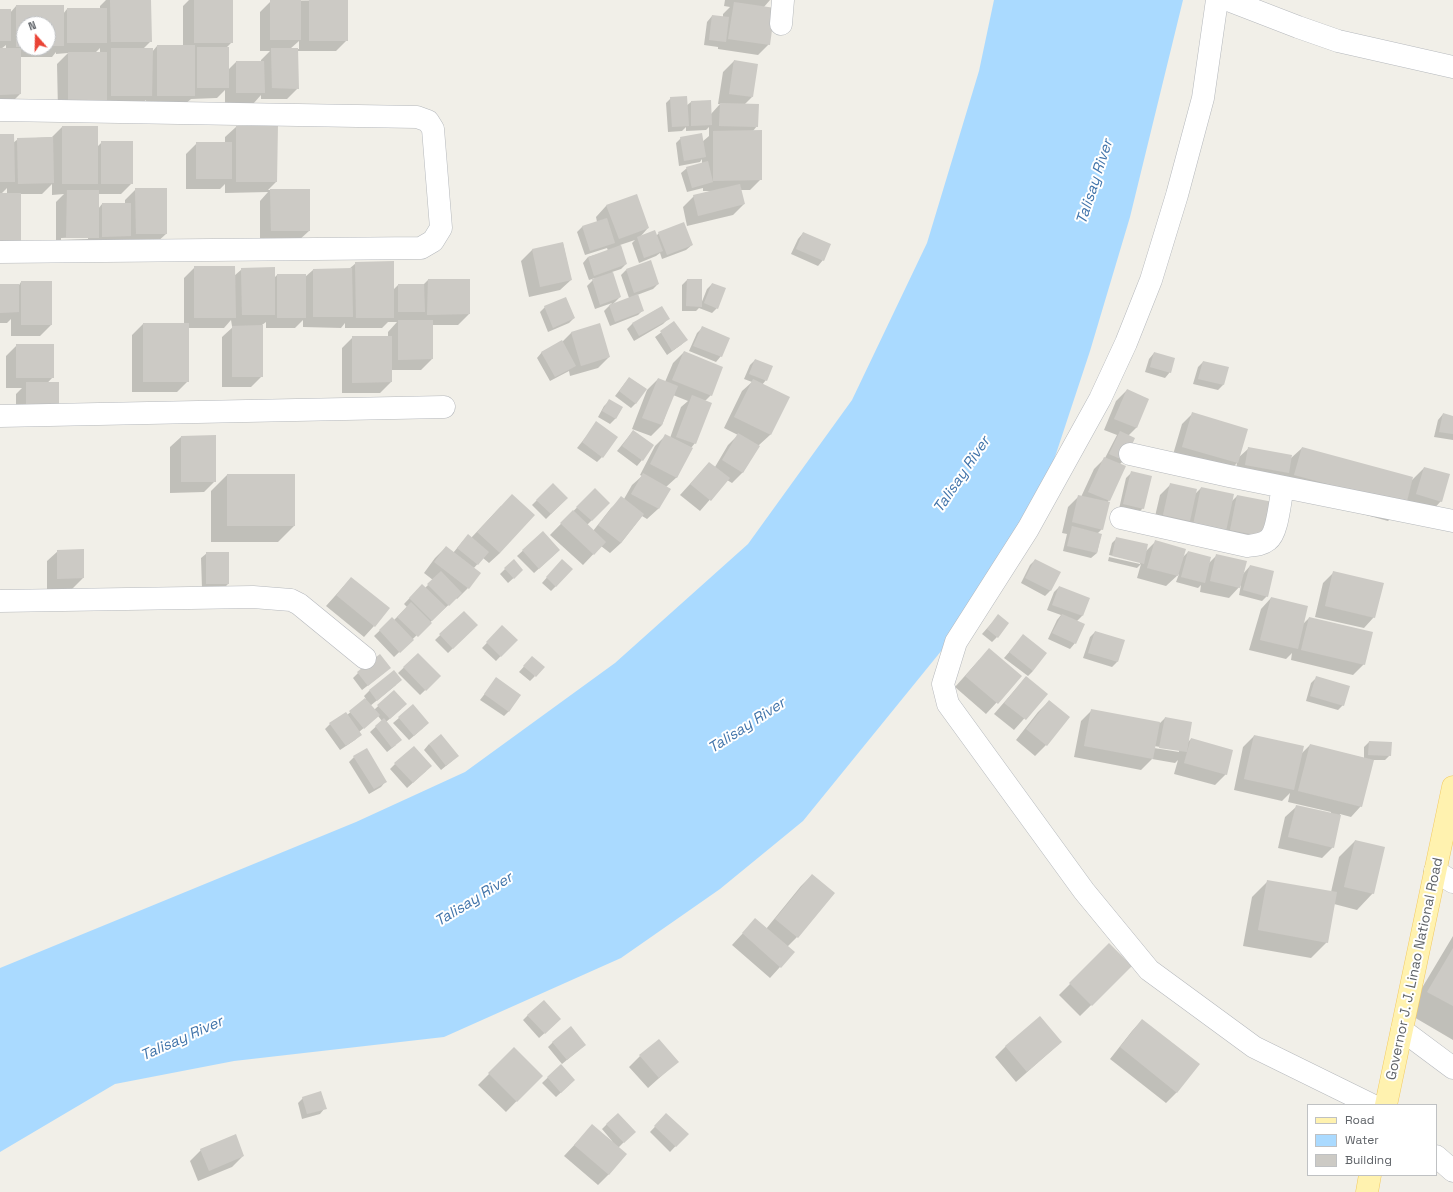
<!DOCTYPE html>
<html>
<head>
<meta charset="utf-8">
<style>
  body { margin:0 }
  #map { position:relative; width:1453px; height:1192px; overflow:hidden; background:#f1efe8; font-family:"Space Grotesk",sans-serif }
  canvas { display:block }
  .legend { position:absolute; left:1307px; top:1104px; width:130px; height:72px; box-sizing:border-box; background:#fff; border:1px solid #bfc1c3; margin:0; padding:5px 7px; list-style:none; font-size:12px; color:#5f6368 }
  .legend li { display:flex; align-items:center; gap:8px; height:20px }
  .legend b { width:20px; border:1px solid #bfc1c3 }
  .north { position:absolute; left:16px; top:16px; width:40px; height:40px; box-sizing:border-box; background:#fff; border:1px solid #bfc1c3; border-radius:50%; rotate:340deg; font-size:11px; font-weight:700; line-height:16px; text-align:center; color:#5f6368 }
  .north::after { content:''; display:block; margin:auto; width:14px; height:18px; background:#ea4335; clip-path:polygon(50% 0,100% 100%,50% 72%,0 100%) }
</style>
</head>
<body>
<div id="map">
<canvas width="1453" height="1192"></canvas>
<ul class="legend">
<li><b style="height:5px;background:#fff2af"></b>Road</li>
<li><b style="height:11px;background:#aadaff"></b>Water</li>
<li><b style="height:11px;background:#cccac5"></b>Building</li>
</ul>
<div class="north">N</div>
</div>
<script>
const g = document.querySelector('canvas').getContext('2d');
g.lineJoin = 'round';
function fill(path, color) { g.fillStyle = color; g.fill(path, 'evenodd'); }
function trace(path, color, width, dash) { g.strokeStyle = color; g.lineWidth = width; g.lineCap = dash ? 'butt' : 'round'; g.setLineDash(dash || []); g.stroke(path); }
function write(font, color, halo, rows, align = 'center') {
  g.font = font + ' "Space Grotesk",sans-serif'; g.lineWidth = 4; g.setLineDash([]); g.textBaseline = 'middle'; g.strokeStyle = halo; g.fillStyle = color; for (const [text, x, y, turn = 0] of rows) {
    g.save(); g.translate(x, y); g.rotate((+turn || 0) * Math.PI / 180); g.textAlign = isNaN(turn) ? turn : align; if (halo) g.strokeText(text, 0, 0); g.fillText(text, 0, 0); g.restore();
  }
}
fill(new Path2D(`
  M994,0H1183L1130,217L1090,351L1050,472L955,634L803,821L720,889L621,958L444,1037L234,1061L115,1084L0,1152V968L356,822L465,772L615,663L748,544L852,400L927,243L979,71Z`), '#aadaff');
fill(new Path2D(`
  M106,0H150L151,41L143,49L152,52L157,46H183V6L189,0H232V42L226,48L228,70L236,62H261V60L270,51H260V12L271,1L347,0V40L336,51H298V88L287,99H261V95L253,104H225V90L217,98L191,99L183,106L146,107V100L140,106L58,111L57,64L68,53L56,54V52L52,57H20V94L9,105H0V10L10,13L16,6L63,14L67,9H100V6ZM24,24H48V48H24ZM299,41V49H290ZM6,45V49H1ZM100,48V53H95ZM63,100H97L63,102Z
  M725,0H770L764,7L769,44L758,55L718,49V47L704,45L707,22L712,16L723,18V14L730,7L724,6Z
  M734,61L752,97L744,105L757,126L753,131L761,179L750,190H740L744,204L733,215L687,226L683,207L694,196L711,191H703V188L687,192L681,173L687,168L702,164V159L700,162L679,166L676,143L681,138L702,142L709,136V127L706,130L686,131V127L682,131L668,132L666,103L671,98L686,106L691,102L710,101L711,114L720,104H718L723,72Z
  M62,127L97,147L102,142L132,183L121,194H98V209L102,204H125V200L136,189L166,234L155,244L56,249V202L64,194L52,195V184L42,194H20L0,254V136L13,143L18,139L52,137ZM7,188V194H1ZM88,237V239L61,240V238Z
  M236,127L276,182L268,190H309V231L298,241L260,242V201L268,192L225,193V184L220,189H186V154L197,143H225V137Z
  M636,196L648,228L640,237L656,236L659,233L692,245L686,250L662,259L660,253L656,256L639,263L632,243L635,240L620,245L626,264L621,269L612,272L620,297L612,305L629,298L621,275L626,270L658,284L653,289L637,295L643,310L638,315L610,326L604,311L612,303L595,309L587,286L595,278L589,280L583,263L588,257L608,251L607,248L585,255L577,232L582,227L597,222L596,217L606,206Z
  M803,233L830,245L823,260L818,266L791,254L798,239Z
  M563,243L571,280L560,290L529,297L521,261L532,250Z
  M356,263L393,290L398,285H423L428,280H469V314L458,325H432V359L421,370H391V382L380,393H342V348L353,337H388V332L397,322H388L382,328H345V323L341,328L303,327V320L295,328H266V322L262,325V376L251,387H222V337L234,326H232L231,320L224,328H188V381L177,392H132V335L143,324H184V278L195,267L234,276L242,269L274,278L277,275L305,277L313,270L349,269Z
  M687,280L701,304L707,289L712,284L717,308L712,313L699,308L696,311H682V285Z
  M21,282L51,325L40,336H11V319L7,323H0V285H19Z
  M545,307L574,318L569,323L548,332L540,312Z
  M661,307L668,319L663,324L634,341L627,329L632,324Z
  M674,323L686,340L681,345L667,355L655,337Z
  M599,325L609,357L598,368L570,376L569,371L550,381L537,358L542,352L562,342L571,333Z
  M702,328L721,356L716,362L689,351L697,333Z
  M17,345L53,377L16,416V394L22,388H6V356Z
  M684,352L711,395L705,401L695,443L691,448L677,477L666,487L670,489L658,509L647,519L642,516L621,543L610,553L601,546L583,565L550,535L595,489L609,503L587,525L593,531L611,508L622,498L624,499L632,485L642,476L640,475L655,446L665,436L670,438L681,407L688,401L673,395L662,425L651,436L632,429L647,390L658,379L665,382L673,363Z
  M1154,353L1170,372L1165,378L1145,372L1149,359Z
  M755,360L766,380L762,385L788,398L770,435L759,445L743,472L732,483L727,480L700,511L680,495L709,463L715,467L728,445L738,435L724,428L742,391L752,382L744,379L750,365Z
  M1203,362L1227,368L1223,385L1218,390L1193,384L1198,367Z
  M629,378L636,403L631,408L615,396Z
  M1127,390L1148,399L1136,428L1128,436L1124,460L1119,465L1109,500L1107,503L1102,529L1097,534L1101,535L1097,553L1091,558L1063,551L1067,534L1062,533L1068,507L1079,496L1081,497L1094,469L1105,458L1117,435L1104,430L1116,401Z
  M609,401L622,408L615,419L610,424L598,417L604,406Z
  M1193,413L1238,458L1249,448L1290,459L1302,448L1411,481L1424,468L1441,501L1431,512L1405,504L1388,521L1278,491L1235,476L1237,463L1226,474L1172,458L1182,424Z
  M1443,414L1453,417V440L1434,437L1438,420Z
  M597,423L602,457L597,462L577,448Z
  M633,431L642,460L637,466L617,451Z
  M215,436V481L204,492L170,493V447L181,437Z
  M1131,473L1143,508L1138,513L1119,509L1126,478Z
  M227,475L294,526L278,542H211V491Z
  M553,484L567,498L546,519L532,505Z
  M1170,485L1195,494L1201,488L1231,502L1237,496L1264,537L1153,525L1160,495Z
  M501,506L500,553L489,563L483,558L473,569L468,588L457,599L456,598L443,610L394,657L374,636L392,619L394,620L407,607L404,604L422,585L425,588L433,580L424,573L435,558L446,547L453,553L463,541L471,538Z
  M543,532L554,555L534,573L517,556Z
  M1117,538L1145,552L1156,541L1182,558L1188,552L1209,563L1217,555L1243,574L1250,566L1267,596L1262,601L1239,595L1241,585L1229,598L1200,592L1201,585L1198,588L1176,582L1179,574L1166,586L1137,578L1141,564L1137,568L1108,561L1109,557L1140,564V562L1109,555L1112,543Z
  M58,551L83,578L72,589H47V561Z
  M207,553L228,584L223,589H202L201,558Z
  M1035,560L1059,573L1050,591L1045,596L1021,583L1030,565Z
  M557,566L556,586L551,591L542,583Z
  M505,569L517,575L508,583L500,574Z
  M1334,572L1374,617L1364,628L1315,617L1323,583Z
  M351,578L374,626L364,637L326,606Z
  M1059,587L1089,599L1082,616L1076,622L1083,625L1075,643L1070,649L1048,639L1057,620L1061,615L1047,610L1054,592Z
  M1271,598L1303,624L1309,618L1364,664L1353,675L1291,660L1292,653L1286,659L1249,650L1261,609Z
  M464,612L477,625L448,653L435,640Z
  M998,616L997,637L992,642L982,634Z
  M502,627L516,640L496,661L482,648Z
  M1095,632L1124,641L1117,662L1112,667L1083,658L1090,637Z
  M1023,636L1033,671L1028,676L1004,658Z
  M418,654L440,676L420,695L398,673Z
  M979,660L1021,676L986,714L955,687Z
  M527,663L535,676L530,681L519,672Z
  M394,672L396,685L370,706L374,710L394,691L401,709L386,722L396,745L387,752L370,732L382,721L378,716L359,732L361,734L355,740L340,750L325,729L330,724L347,715L366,699L364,696L369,691Z
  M358,673H384L362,690L353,678Z
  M1026,677L1046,694L1014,730L994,714Z
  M1317,677L1343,705L1338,710L1306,701L1311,683Z
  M497,678L509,711L504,716L480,700Z
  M1049,701L1046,745L1035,756L1016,740L1038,712Z
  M413,706L423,728L409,740L393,723Z
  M1092,710L1160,723L1165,718L1187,743L1191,739L1226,774L1215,785L1174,774L1178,760L1175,763L1152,759L1141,770L1074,757L1081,721ZM1154,746L1179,750V752L1154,748Z
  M1254,736L1301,754L1310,745L1364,758V747L1369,742L1390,755L1385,760H1373L1361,806L1351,817L1340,814L1333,847L1322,858L1278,848L1285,817L1296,807L1331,814V812L1288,802L1290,793L1282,801L1234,790L1243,747Z
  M429,744L452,761L441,770L424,750Z
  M354,757L386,781L381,787L369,794L349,762Z
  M395,764L426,771L407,788L390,769Z
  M1355,841L1373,893L1357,910L1334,904L1327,942L1311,958L1243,946L1252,897L1268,881L1331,892L1339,857Z
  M812,875L797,937L787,947L780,967L770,978L732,945L755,920L766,929L801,886Z
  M1453,936V1040L1407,1013Z
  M1109,945L1131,966L1080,1016L1059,995Z
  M528,1015L555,1024L539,1038L523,1020Z
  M1142,1020L1177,1092L1166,1103L1110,1059L1132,1031Z
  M553,1042L585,1045L562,1064L548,1047Z
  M1061,1042L1016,1082L995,1057L1006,1046Z
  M514,1049L541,1076L506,1112L478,1085Z
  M640,1056L677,1062L648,1088L629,1067Z
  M560,1066L569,1085L556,1097L542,1083Z
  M303,1098L325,1108L320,1114L302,1119L298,1103Z
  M666,1115L687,1134L670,1152L650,1132Z
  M607,1124L634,1132L618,1148L609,1174L598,1185L564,1156L592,1126L613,1142L602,1129Z
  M201,1150L243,1156L232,1167L198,1181L190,1161Z`), '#0003');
fill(new Path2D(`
  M110,0H151L152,42H111Z
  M194,0H233V43H194Z
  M270,0H301V40H270Z
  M309,0H348V41H309Z
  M734,2L775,8L770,45L728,39Z
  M16,5H64V46H48V24H24V47H16Z
  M67,8H107V43H67Z
  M0,9H11V41H0Z
  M712,15L729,17L726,42L709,40Z
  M157,45H195V96H157Z
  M197,47H229V88H197Z
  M0,48H21V94L0,95Z
  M111,48H153L152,96H111Z
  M271,48H298L299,89L272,88Z
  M68,52H107V101H68Z
  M734,60L758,64L753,97L729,94Z
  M236,61H264L265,93H236Z
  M687,96L689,126L672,127L670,97Z
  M711,100L712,125L691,126V101Z
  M720,103L759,104L758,127L719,126Z
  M278,125L277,182H236V126Z
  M62,126H98V184H62Z
  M762,130V180L713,181V131Z
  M702,133L706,157L684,161L680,137Z
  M0,134H14L15,182H0Z
  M53,137L54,183L18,184L17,138Z
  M101,141H133V184H101Z
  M196,142H232V179H196Z
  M708,161L713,182L692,188L686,167Z
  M740,184L745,204L698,216L693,195Z
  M135,188H167V234H136Z
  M270,189H310V231H271Z
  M67,190H99V238H66Z
  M0,193H21V244H0Z
  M637,194L649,228L619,239L606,205Z
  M102,203H131V236L102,237Z
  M607,218L615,243L590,251L582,226Z
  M684,222L693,245L667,255L658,232Z
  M655,230L663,251L644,258L637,237Z
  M803,232L831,244L824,261L796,249Z
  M563,242L572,280L540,287L532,249Z
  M621,245L627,264L594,276L588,257Z
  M651,260L659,284L634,293L626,269Z
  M394,261V318H356L355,262Z
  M194,266H235L236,318H194Z
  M275,267V315H242L241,268Z
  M352,268L353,317H313V269Z
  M613,272L621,297L600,305L592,279Z
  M277,274H306V318H277Z
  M428,279H470V314L427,315Z
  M687,279H702V307L686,306Z
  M21,281H52V325H21Z
  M712,283L726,288L718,309L704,303Z
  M0,284H19V312L0,313Z
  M398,284H424L425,312H398Z
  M638,294L644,311L615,322L609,305Z
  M566,297L575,318L553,328L544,306Z
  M662,306L670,319L639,336L632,323Z
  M398,320H433V359L398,360Z
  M674,321L688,340L672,351L660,331Z
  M143,323H189V382H143Z
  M600,323L610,357L581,366L571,332Z
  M263,325V377H232V326Z
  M702,326L730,338L722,357L693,346Z
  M352,336H392V382L352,383Z
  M562,340L576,366L555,377L541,352Z
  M16,344H54V378H16Z
  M684,351L723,367L712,396L672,380Z
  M1154,352L1175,358L1171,373L1150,367Z
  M755,359L773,366L767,381L749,374Z
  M1203,361L1229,367L1224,385L1198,379Z
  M629,377L647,389L636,404L619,391Z
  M658,378L678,386L662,425L642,418Z
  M753,379L790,397L771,435L734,417Z
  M26,382H59V405H26Z
  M1127,389L1149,399L1137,428L1114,419Z
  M692,395L712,403L696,444L676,437Z
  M609,399L623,407L616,419L602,411Z
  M1192,412L1248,429L1238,463L1182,447Z
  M1443,413L1453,416V434L1439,432Z
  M596,421L618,437L603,458L582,442Z
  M633,430L654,445L643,461L622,446Z
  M1120,431L1135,438L1125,461L1109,454Z
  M738,433L760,446L743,473L722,460Z
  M665,434L693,448L677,478L650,464Z
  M216,435V482H181V436Z
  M1248,447L1292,455L1289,473L1245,465Z
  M1302,447L1413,477L1406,505L1294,475Z
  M1104,457L1126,466L1110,501L1088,492Z
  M709,462L730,478L711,501L690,484Z
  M1424,467L1450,474L1442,502L1416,494Z
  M1131,471L1152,476L1144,509L1123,504Z
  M643,473L671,489L659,509L631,494Z
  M227,474H295V526H227Z
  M553,483L568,498L551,514L536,500Z
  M1170,483L1197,489L1190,521L1163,515Z
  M1201,487L1234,494L1226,531L1193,525Z
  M595,488L610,503L592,521L576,507Z
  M512,494L535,515L500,553L477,532Z
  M1078,495L1110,502L1103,530L1072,522Z
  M1237,495L1273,502L1265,537L1230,530Z
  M621,496L644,514L621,543L598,525Z
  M573,510L606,542L594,555L560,523Z
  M1072,526L1102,534L1097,553L1067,546Z
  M543,531L560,550L539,569L522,550Z
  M468,534L489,552L478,565L457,548Z
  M1116,537L1148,544L1144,564L1112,556Z
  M1155,540L1186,549L1178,576L1147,568Z
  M446,546L481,573L469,589L434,562Z
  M84,549V578L57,579V550Z
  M1188,551L1211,557L1205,583L1181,577Z
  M206,552H229V584H206Z
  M1216,554L1247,561L1240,588L1210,581Z
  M514,559L523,570L514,579L504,568Z
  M562,559L573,569L556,587L546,577Z
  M1035,559L1061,572L1051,591L1025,578Z
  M1250,565L1274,571L1268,597L1243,590Z
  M441,571L462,593L449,606L427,584Z
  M1333,571L1384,583L1375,618L1325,606Z
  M351,577L390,608L375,627L336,595Z
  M422,584L446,607L432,621L409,598Z
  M1059,586L1090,598L1083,616L1052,605Z
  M1271,597L1308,606L1298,649L1260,640Z
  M411,602L432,623L418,637L397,617Z
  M464,611L478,625L453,649L439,634Z
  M998,614L1009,623L998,638L987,629Z
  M1062,614L1085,624L1076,644L1052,633Z
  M392,617L414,640L400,653L379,630Z
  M1309,617L1373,632L1365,665L1301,650Z
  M502,625L518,640L501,657L486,642Z
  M1095,631L1125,640L1118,662L1088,653Z
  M1023,634L1047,653L1033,671L1009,652Z
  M989,648L1022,676L998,704L965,676Z
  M418,653L441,676L426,691L403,667Z
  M380,654L391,668L368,686L357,672Z
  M532,656L545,667L536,677L523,666Z
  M394,670L402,680L377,701L369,690Z
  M1026,676L1048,694L1026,720L1004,703Z
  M1316,676L1350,686L1344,706L1310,696Z
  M496,677L521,695L509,712L484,694Z
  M394,690L407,704L390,719L377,705Z
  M365,698L380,715L364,729L349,711Z
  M1049,700L1070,717L1047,746L1026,729Z
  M413,704L429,723L414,736L398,717Z
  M1091,709L1160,722L1153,759L1084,746Z
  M346,712L362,735L346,746L329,723Z
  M1165,717L1192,722L1187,752L1159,748Z
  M384,718L402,740L392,748L375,726Z
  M441,734L459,756L446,766L429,744Z
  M1254,735L1304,746L1294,790L1244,779Z
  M1191,738L1233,750L1227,775L1184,763Z
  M1369,741L1392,742L1391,756L1368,755Z
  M1310,744L1374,760L1362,807L1298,791Z
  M414,746L432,766L413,783L394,763Z
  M367,748L387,782L374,789L353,756Z
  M1296,805L1341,815L1334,848L1288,837Z
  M1355,840L1385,847L1374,894L1344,887Z
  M812,874L835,893L798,938L775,919Z
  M1267,880L1337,892L1328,943L1258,930Z
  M755,918L795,952L781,968L742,933Z
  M1109,943L1132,966L1092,1006L1069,983Z
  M1453,948V1006L1427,992Z
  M544,1000L561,1019L545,1034L527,1015Z
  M1040,1016L1062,1042L1027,1072L1005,1046Z
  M1142,1019L1200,1064L1177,1093L1120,1047Z
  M571,1026L586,1045L567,1060L552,1042Z
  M659,1039L679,1062L659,1078L639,1055Z
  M514,1047L543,1076L517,1102L488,1073Z
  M561,1064L575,1080L561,1093L547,1077Z
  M321,1091L327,1109L307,1114L302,1097Z
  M618,1113L636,1132L624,1143L606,1124Z
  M666,1113L689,1134L676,1147L654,1126Z
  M592,1124L627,1154L609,1175L574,1145Z
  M236,1134L244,1156L209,1171L200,1149Z`), '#cccac5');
const minor = new Path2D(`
  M1217,0L1203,98L1177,195L1151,280L1126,343L1100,399L1028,529L956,642L943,684L948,704L1084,891L1149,970L1254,1047L1372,1105
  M1228,0L1298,27L1338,41L1453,67
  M781,24L783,0
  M0,110L417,117L428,121L433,129L441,228L433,241L421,248L0,252
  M0,416L444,407
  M1130,454L1229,476L1453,521
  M1121,518L1247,546C1255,545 1262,545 1268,540C1278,533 1280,499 1283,487
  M0,601L253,597L291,600L299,604L365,658
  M1435,871L1453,882
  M1402,1030L1453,1068
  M1436,1156L1453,1171`);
const major = new Path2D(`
  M1386,1105L1453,787
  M1367,1192L1370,1175`);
trace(minor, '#b5b8bc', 23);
trace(major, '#f2c960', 23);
trace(minor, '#fff', 22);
trace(major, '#fff2af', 22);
write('14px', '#5f6368', '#fff', [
  ["Governor J. J. Linao National Road",1415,969,-78]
]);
write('italic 15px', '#4174aa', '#fff', [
  ["Talisay River",1095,182,-72],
  ["Talisay River",962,475,-56],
  ["Talisay River",747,726,-33],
  ["Talisay River",474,900,-32],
  ["Talisay River",182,1039,-24]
]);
</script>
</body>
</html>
